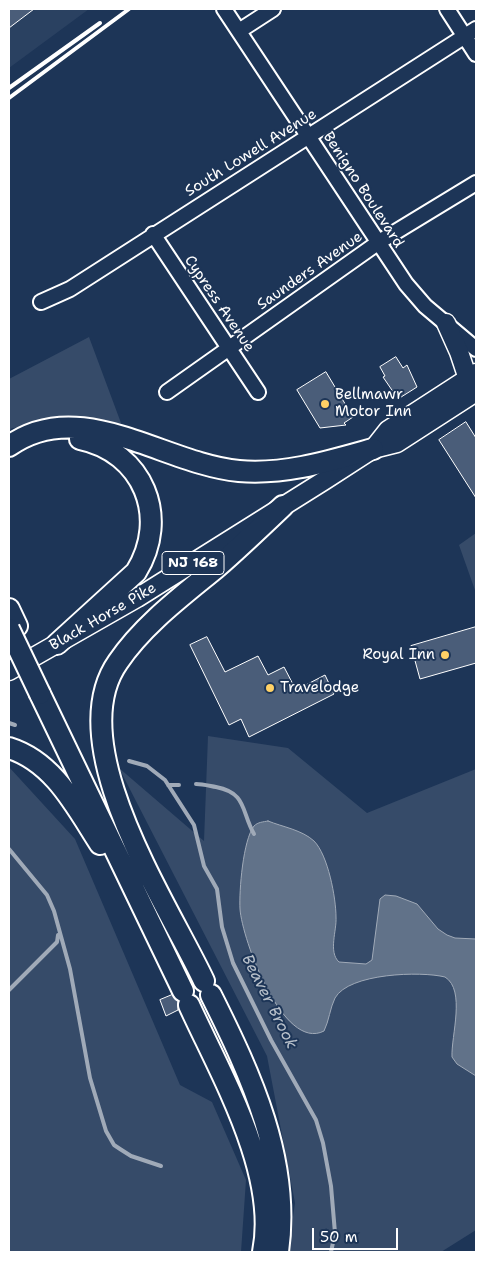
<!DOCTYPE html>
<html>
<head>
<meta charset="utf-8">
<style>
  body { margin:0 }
  #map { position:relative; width:485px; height:1261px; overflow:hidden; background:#1d3557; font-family:"Shantell Sans",sans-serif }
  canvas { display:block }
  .frame { position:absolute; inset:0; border:10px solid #fff; pointer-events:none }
  .scale { position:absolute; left:312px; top:1228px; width:86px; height:22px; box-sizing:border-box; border:2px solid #fff; border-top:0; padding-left:6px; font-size:15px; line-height:18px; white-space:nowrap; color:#fff; -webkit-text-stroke:4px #1d3557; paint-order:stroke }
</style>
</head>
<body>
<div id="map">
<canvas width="485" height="1261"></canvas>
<div class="frame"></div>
<div class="scale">50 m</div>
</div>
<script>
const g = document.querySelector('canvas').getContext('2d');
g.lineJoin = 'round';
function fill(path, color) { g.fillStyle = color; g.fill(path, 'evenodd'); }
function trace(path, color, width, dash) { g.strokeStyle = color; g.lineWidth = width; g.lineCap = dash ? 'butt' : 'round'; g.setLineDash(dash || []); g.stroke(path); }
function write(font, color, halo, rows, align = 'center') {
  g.font = font + ' "Shantell Sans",sans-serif'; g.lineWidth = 4; g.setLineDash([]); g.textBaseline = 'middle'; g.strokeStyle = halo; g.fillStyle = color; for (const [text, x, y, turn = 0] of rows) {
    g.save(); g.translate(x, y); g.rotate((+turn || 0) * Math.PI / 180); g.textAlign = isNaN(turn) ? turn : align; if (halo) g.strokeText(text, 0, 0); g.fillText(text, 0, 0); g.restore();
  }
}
fill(new Path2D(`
  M9,9H89L9,68Z`), '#2a4161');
fill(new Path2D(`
  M89,337L121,423L12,428L9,431V379Z
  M476,533V593L459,545Z
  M208,736L288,748L367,813L476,769V1230L441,1252H288L295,1203L267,1056L119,768L204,841Z
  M9,767L75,839L180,1085L212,1102L246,1180L241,1252H9Z`), '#364b69');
const water = new Path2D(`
  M268,821C283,827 302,830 314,841C328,855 336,898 336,917C337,930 328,952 339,962L366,964L372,960L380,899L385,895L396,896L417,904L438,929L447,935L455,938L476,939V1076L457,1064L452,1057C451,1036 466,990 445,977C421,971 349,973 335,998C330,1008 329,1021 324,1031C283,1052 242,939 240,909C239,891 243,840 254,826C258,822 263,822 268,821Z`);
fill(water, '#617289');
trace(water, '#a0aab8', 1);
trace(new Path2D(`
  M9,723L15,725
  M129,761L147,766L165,780L194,825L204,866L217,889L222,927L233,963L271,1040L316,1120L323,1143L331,1186L335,1233L331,1252
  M196,784C203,784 210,786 216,787C247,793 241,811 254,834
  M168,785H179
  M9,849L47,895L54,911L70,969L90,1078L106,1131L114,1145L120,1149L131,1156L161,1166
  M9,990L57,942L58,935`), '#a0aab8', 4);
const building = new Path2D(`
  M9,9H34L9,28Z
  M396,357L403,368L407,365L417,387L398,399L383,377L385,376L380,367Z
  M326,372L353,417L344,423L346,425L320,428L297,390Z
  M466,422L476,438V498L439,440Z
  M476,627V663L420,679L411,646Z
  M207,637L225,672L258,656L268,675L284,667L296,690L325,675L334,694L249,737L241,719L229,725L190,645Z
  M172,995L178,1001V1010L166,1016L160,1000Z`);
fill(building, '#4a5d79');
trace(building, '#fff', 1);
const minor = new Path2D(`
  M224,9L406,284L425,306L476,349
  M447,9L476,54
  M239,31L273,9
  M153,234L258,392
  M41,302L70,289L476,29
  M167,392L379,242L476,183`);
const major = new Path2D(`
  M446,323L459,352L468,379
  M373,449L397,443L476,392
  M9,671L137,598L325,480L373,449L388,430L476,373`);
const highway = new Path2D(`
  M9,446C80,395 164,464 239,471C285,475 330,461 373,449
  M9,609L17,626
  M57,644L136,572C170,517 143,452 80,439
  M40,694L183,991
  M9,748C54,762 76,807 100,844
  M204,981C168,904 60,744 118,662C143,625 182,596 216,568C239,548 261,527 283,506
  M211,995C251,1075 291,1161 278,1252
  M189,1005C221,1075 279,1174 263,1252`);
trace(minor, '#fff', 18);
trace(major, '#fff', 21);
trace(highway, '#fff', 24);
trace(minor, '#1d3557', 14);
trace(major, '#1d3557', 18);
trace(highway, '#1d3557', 20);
trace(new Path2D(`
  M9,88L100,23
  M9,98L129,9`), '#fff', 4);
const highwayBridge = new Path2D(`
  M9,629L40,694`);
trace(highwayBridge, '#fff', 24, []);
trace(highwayBridge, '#1d3557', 20);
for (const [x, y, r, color] of [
  [325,404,5,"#ffd166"],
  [445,655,5,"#ffd166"],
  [270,688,5,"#ffd166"]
]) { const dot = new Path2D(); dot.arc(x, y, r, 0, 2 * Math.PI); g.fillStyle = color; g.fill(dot); trace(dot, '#1d3557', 2); }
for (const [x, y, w] of [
  [193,563,62]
]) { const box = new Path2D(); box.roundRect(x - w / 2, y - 11.5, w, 23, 4); g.fillStyle = '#1d3557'; g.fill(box); trace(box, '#fff', 1); }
write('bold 14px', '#fff', null, [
  ["NJ 168",193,563]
]);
write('15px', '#fff', '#1d3557', [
  ["South Lowell Avenue",251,153,-32],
  ["Benigno Boulevard",363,190,57],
  ["Saunders Avenue",310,271,-35],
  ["Cypress Avenue",219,304,56],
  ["Black Horse Pike",103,617,-30]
]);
write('15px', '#fff', '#1d3557', [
  ["Bellmawr",335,395],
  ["Motor Inn",335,412],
  ["Royal Inn",435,655,"right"],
  ["Travelodge",280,688]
], 'left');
write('italic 16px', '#b8c0ca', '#1d3557', [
  ["Beaver Brook",269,1002,63]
]);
</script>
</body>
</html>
